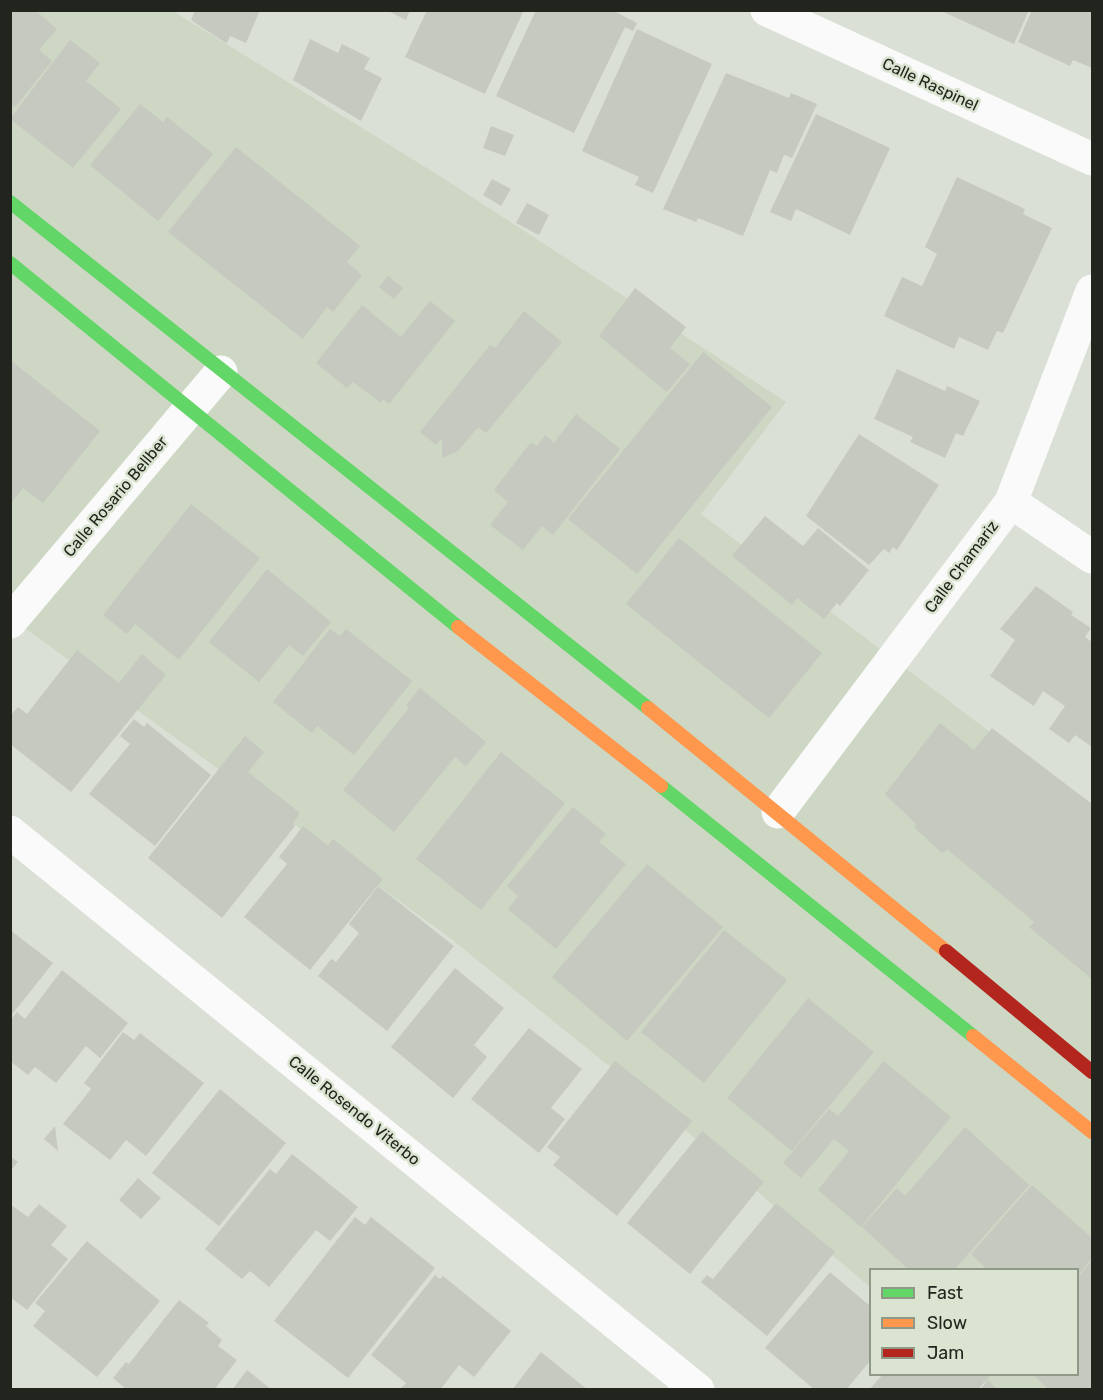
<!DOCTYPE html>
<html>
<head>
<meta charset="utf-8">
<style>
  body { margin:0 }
  #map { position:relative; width:1103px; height:1400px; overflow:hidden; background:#dae0d5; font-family:Rubik,sans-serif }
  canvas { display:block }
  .frame { position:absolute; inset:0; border:12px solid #21251d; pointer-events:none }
  .legend { position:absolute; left:869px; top:1268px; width:210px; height:108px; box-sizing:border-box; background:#dae4d0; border:2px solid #909888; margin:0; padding:8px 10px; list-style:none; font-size:18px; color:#21251d }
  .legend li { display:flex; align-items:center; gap:12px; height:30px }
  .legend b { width:30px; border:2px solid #909888 }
</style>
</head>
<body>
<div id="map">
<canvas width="1103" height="1400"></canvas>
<div class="frame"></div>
<ul class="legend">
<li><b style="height:8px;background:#63d668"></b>Fast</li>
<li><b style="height:8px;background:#ff974d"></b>Slow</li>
<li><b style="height:8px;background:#b3261e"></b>Jam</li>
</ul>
</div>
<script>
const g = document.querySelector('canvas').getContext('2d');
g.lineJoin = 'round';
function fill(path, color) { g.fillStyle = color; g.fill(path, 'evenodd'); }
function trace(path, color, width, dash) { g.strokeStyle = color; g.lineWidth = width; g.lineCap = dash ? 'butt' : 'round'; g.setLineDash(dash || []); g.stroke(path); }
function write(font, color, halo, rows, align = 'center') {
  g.font = font + ' Rubik,sans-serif'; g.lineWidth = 5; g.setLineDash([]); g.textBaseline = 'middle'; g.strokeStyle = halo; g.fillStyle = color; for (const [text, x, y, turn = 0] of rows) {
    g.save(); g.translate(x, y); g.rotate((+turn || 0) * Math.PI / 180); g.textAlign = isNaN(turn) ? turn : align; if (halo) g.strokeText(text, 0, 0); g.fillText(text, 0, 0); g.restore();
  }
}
fill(new Path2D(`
  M11,11H173L446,180L786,402L701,514L1092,809V1389H992L974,1375L1078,1374V1270H870V1287L614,1070L450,938L11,618Z`), '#cdd7c4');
fill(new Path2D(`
  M10,10H35L57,29L39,50L52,61L15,107L10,104Z
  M195,10L212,11L260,10L246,43L230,36L227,43L224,42L191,20Z
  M386,10H410L406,20Z
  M427,10H524L485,94L405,57Z
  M536,10H612L637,23L633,31L625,27L574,133L496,96Z
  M939,10H1029L1014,44Z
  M1032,10H1092V68L1073,60L1070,66L1018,42Z
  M637,29L712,64L653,193L635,185L639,177L582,151Z
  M310,39L338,53L342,44L370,58L364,69L382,78L361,121L293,80Z
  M70,40L100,63L86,81L121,109L73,168L10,119Z
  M726,73L789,98L791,93L817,104L792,158L784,155L777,173L770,170L743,236L698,218L696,222L663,209Z
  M140,104L163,122L167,117L213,154L158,221L90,165Z
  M816,114L890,148L850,235L796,209L791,221L770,212Z
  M491,126L514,135L505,156L483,148Z
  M236,147L360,246L347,262L362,275L333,312L327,307L303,339L168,232Z
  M957,177L1025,209L1023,214L1052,228L1003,333L997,331L988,350L959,337L954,349L884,316L902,277L922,286L937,254L925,247Z
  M492,179L511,189L501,206L483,195Z
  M527,203L549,215L539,235L516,223Z
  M388,276L403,288L394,299L379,287Z
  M635,288L686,327L670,348L690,364L667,392L599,336Z
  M430,301L455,321L389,404L383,399L381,403L353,382L347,388L316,363L362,305L401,337Z
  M524,311L562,342L486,433L478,427L458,451L442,458V438L436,445L420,432L490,345L495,348Z
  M703,352L772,407L637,574L568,519Z
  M10,360L100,431L43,503L23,488L10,504Z
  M897,369L945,391L947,386L980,401L963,436L956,433L945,458L910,442L913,437L874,419Z
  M576,414L620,449L553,535L542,526L523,550L490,525L508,502L494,490L531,442L537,446L545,435L554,443Z
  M859,434L939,485L897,550L893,547L889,553L884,549L869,565L806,516Z
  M191,504L260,558L179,660L135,624L127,634L103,615Z
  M765,516L803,546L818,528L869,570L840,606L837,603L824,619L797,598L792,605L732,556Z
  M679,538L822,653L769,718L626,604Z
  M267,569L331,622L303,656L289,645L259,682L209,642Z
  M1036,586L1073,612L1071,615L1091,628L1085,637L1092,642V747L1075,735L1069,743L1049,729L1065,706L1043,691L1034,706L990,676L1015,640L1000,629Z
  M330,629L340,636L346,629L412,681L354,755L317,726L312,733L273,702Z
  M77,650L119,683L142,654L166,675L71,792L10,744V716L18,707L27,714Z
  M420,688L486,742L466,766L455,757L394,832L343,790L409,708L406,705Z
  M134,719L144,727L147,723L211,775L155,846L89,794L130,744L120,736Z
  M940,723L974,750L992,728L1092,804V979L1029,927L1034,923L1032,920L947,849L942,853L914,827L916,824L885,794Z
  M245,736L264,752L248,772L300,813L293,823L295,826L222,918L148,858Z
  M501,752L565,803L481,910L416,859Z
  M573,807L606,834L599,842L626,864L556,949L508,909L518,896L507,886Z
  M303,826L328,846L333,839L383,879L310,970L244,917L287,864L279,857Z
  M647,864L723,927L627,1041L552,977Z
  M378,886L454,946L387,1031L318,976L331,959L336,962L359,933L349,924Z
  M10,930L53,963L10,1017Z
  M724,930L787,980L704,1083L641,1032Z
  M455,968L504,1008L474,1045L487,1057L453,1098L391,1047Z
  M62,970L128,1023L100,1058L86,1046L56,1083L35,1067L28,1075L10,1061V1020L17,1012L25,1019Z
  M808,998L874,1052L792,1151L727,1098Z
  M529,1028L582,1069L551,1108L565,1119L539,1153L471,1099Z
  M123,1032L134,1040L140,1033L204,1083L146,1156L126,1140L110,1160L63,1124L91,1089L84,1083Z
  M615,1061L692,1121L617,1216L553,1165L560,1157L547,1147Z
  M884,1061L951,1117L861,1227L818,1190L849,1151L834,1139L801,1178L783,1163L829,1109L838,1116Z
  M220,1089L286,1143L219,1226L152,1173Z
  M55,1126L58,1151L44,1139Z
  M965,1127L1029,1185L954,1270H909L862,1227L897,1188L905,1196Z
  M702,1131L764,1182L690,1274L627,1223Z
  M292,1154L358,1207L330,1241L316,1230L269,1287L250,1271L242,1279L205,1249L270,1169L276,1174Z
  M10,1156L18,1162L10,1171Z
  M138,1178L161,1198L141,1219L119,1200Z
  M1032,1185L1092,1238V1258L1078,1275V1270H988L971,1254Z
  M776,1203L835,1252L767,1336L701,1282L707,1275L713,1279Z
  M10,1204L28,1217L39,1204L67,1226L51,1245L68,1259L27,1310L10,1297Z
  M355,1217L365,1225L371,1217L435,1268L348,1378L274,1321Z
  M87,1241L160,1301L97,1377L33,1326L45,1311L35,1303Z
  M1092,1261V1390H1049L1033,1374H1078V1277Z
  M830,1272L870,1306V1361L846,1390H815L765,1348Z
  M435,1275L440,1279L443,1276L511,1331L474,1377L459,1365L440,1390H404L401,1388L406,1383L371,1355Z
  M179,1300L209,1323L206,1326L222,1340L218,1346L237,1360L214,1390H127L113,1378L126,1362L129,1364Z
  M541,1352L588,1390H512Z
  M247,1370L272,1390H232Z
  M883,1374H991L978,1390H869Z
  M988,1380L998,1390H980Z`), '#c6c9c0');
trace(new Path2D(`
  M767,10L1092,159
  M1011,502L1092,557
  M10,622L221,372
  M778,812L1011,502L1092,291
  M10,832L698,1390`), '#f9faf9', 33);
trace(new Path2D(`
  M10,202L648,708
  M10,263L458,627
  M661,786L973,1036`), '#63d668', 14);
trace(new Path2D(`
  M458,627L661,786
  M648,708L946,951
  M973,1036L1092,1132`), '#ff974d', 14);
trace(new Path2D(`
  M946,951L1092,1072`), '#b3261e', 14);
write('16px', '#21251d', '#dae4d0', [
  ["Calle Raspinel",930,85,25],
  ["Calle Rosario Bellber",116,497,-50],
  ["Calle Chamariz",962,567,-53],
  ["Calle Rosendo Viterbo",354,1111,39]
]);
</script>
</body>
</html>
